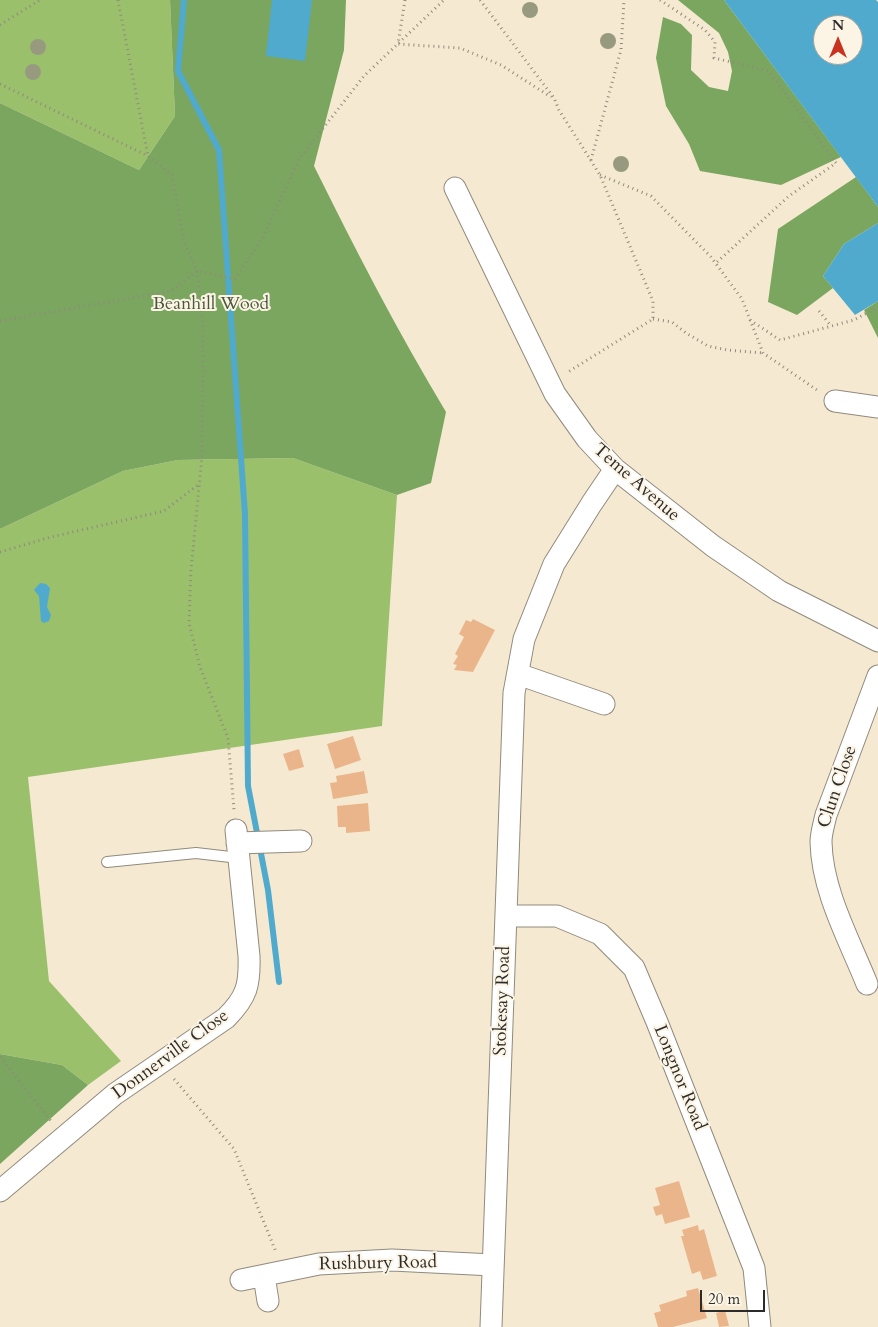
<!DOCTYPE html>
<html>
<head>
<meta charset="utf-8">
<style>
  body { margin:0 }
  #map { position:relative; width:878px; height:1327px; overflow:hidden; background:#f5ead1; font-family:Cardo,serif }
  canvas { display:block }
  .north { position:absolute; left:813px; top:15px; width:50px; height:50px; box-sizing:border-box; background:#fcf5e5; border:1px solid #a8a49b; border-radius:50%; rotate:0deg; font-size:14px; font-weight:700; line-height:20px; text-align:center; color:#2b2b2b }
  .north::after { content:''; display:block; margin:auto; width:18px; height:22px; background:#c8321e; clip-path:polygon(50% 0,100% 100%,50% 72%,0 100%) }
  .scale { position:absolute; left:700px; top:1290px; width:65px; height:22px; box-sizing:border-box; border:2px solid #2b2b2b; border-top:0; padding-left:6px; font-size:15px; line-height:18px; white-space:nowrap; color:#2b2b2b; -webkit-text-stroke:4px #fcf5e5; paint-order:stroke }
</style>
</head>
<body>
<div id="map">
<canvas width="878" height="1327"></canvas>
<div class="north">N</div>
<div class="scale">20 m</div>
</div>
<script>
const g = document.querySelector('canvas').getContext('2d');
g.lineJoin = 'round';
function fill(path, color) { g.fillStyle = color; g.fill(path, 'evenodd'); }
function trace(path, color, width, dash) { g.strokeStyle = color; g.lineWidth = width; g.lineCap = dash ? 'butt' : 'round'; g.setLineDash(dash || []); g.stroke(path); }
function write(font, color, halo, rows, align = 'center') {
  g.font = font + ' Cardo,serif'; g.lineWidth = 4; g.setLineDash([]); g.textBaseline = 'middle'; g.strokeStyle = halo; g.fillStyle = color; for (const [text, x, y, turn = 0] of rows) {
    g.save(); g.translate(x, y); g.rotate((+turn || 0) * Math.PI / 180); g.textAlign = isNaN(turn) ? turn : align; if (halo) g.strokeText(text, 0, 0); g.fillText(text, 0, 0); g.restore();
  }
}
fill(new Path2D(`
  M0,0H170L175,116L139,170L0,103Z
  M293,458L397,495L382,726L28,777L49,981L121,1061L88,1085L62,1065L0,1054V529L123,471L178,460Z`), '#9ac06b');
fill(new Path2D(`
  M170,0H346L344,50L314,166C355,249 398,332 446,412L431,483L397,495L293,458L178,460L123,471L0,529V103L139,170L175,116Z
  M678,0H724L841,157L781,185L700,171L689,144L666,106L656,58L663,17L681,24L692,35L691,70L709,87L728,91L732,71L728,52L719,33Z
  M856,177L878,207V223L844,244L823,276L833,288L797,315L768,302L778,229Z
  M878,301V338L864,310Z
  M0,1054L62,1065L88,1085L0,1164Z`), '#7ba65f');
fill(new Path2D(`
  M272,0H312L305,61L266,56Z
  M724,0H876L878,2V207ZM823,25H853V55H823Z
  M878,223V301L855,315L823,276L844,244Z
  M40,583L46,584L50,588L47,607L51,615L49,621L44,623L41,621L39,596L34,590Z`), '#50aacd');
trace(new Path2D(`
  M184,0L178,71L219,150L245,514L248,786L268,890L279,982`), '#50aacd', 6);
fill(new Path2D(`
  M473,619L495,630L473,672L454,670L457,665L453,664L458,656L455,654L464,637L459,634L466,620L471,622Z
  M353,736L361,760L335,769L327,744Z
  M299,749L304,767L289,771L283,754Z
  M364,771L368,793L333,799L330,783L337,782L336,776Z
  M368,803L370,831L346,833V827H338L337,806Z
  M679,1181L690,1217L665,1224L662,1214L656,1216L653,1207L660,1205L655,1188Z
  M698,1225L699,1231L704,1229L717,1276L703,1280L700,1271L692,1274L681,1236H684L682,1230Z
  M698,1288L707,1318L673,1327H658L654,1313L661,1311L659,1305L687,1296L686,1291Z
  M725,1310L729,1326L719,1327L716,1313Z`), '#ebb58b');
const lane = new Path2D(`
  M107,862L196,853L239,858`);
const street = new Path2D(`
  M455,188L555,394L587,439L615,469L713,546L779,591L878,641
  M835,401L878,407
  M518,674L604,704
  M237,843L301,841
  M506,916H557L600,934L634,968L657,1022L754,1268L760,1327
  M867,984C849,939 822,891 821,842C821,833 824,824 826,815L878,676
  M0,1191L115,1094L226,1018C247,997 250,985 249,956L236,830
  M264,1276L268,1301
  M241,1280L319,1264L392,1260L493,1265
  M491,1327L514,693L524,639L554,564L592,503L615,469`);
trace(lane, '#908a7e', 12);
trace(street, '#908a7e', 23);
trace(new Path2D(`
  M118,0L148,156
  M405,0L398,44L460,48L501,65L551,97
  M480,0L554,98L559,110L600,175L653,301V319L568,372
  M660,0L705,30L715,42L714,58L769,71L836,163L789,196L716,263
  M0,25L40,0
  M0,84L148,156L172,175L184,241L197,271L203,328L202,457L191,570L189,623L200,667L228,738L234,810
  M591,160L621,50L624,0
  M600,175L651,196L711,257L742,299L763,353L817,390
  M819,311L831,326
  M653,319L672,322L686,333L708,346L727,350L763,353
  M750,320L780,340L854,320L878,307
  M0,321L171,291L197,271L235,279L263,237L299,159L364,76L444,0
  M0,552L51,537L164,511L199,484
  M0,1057L51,1121
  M174,1079L234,1149L276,1252`), '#908a7e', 3, [1, 4]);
trace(lane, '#fff', 10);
trace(street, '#fff', 21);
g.fillStyle = '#989a80';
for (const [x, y] of [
  [530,10],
  [608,41],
  [38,47],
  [33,72],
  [621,164]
]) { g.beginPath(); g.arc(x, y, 8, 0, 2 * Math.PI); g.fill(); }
write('18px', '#4c583e', '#fcf5e5', [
  ["Beanhill Wood",211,305]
]);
write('18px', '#2b2b2b', '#fcf5e5', [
  ["Teme Avenue",636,483,41],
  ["Clun Close",838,787,-71],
  ["Stokesay Road",503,1001,-88],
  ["Donnerville Close",171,1055,-36],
  ["Longnor Road",679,1078,68],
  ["Rushbury Road",378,1264,-1]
]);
</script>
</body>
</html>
